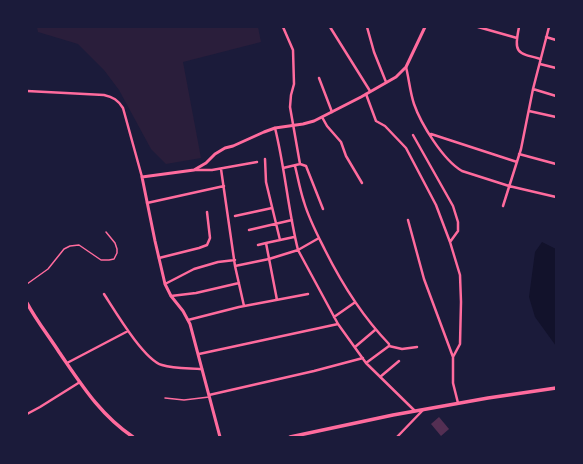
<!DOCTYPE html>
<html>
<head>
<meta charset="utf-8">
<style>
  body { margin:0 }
  #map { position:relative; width:583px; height:464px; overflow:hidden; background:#1b1b3a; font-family:Commissioner,sans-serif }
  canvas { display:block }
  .frame { position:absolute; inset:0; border:28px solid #1b1b3a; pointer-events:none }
</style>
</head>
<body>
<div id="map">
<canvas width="583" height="464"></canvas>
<div class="frame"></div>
</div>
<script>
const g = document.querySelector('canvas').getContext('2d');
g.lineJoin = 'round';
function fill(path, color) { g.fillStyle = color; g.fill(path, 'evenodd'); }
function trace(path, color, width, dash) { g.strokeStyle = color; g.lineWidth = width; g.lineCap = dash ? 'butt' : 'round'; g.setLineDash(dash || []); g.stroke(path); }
fill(new Path2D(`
  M37,27H258L261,42L183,62L201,158L166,164L151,149L119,90L104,70L78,44L38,32Z`), '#2a1e3b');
fill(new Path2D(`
  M542,242L556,249V346L535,317L529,297L535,252Z`), '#12122b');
fill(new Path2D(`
  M439,417L449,429L441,436L431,424Z`), '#542f53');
trace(new Path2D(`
  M27,284L48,269L64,249L70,246L79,245L101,260H109L114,259L117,253V249L115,243L106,232
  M165,398L184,400L209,397`), '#ff6b9d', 1.5);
trace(new Path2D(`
  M283,27L293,50L294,84L291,95L290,107L300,164
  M330,27L370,91
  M367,27L374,52L386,82
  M478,27L517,38
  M519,27C514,53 516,53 541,59
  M546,37L556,40
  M540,64L556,68
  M406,67C409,79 410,92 414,104C421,124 443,160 462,171L509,186L556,197
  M319,78L332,112
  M533,89L556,96
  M27,91L104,95C113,97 118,100 123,108L142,177
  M366,94L376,121L385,126L406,148L436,205L450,242L460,275L461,302L460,344L453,357
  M529,111L556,117
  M322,117L327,126L341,142L346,156L362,183
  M431,134L517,162
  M413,135L453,206L458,222V231L450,242
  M519,154L556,164
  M265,159L266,182L280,240
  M295,166C298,178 300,190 304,202C309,219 317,234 325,250C342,284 362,316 389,344V346L402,349L417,347
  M283,168L300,164L306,166L323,209
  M221,169L235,266L244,306
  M195,170H212L257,162
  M147,203L224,186
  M503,206L521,149L533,89L549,27
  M235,216L272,208
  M408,220L424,279L453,357V383L458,403
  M249,230L292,220
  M266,243L294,237
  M258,245L266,243L277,300
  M159,258L199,248L207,245L210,238L207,212
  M235,266L269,259L298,250L319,238
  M165,284L194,269L218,262L235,260
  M104,294C115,311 144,360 162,365C174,369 189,368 202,369
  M171,296L196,293L239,283
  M334,317L354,303
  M188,320L239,307L308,294
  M338,324L366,363L415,411
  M355,347L375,330
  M199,354L338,324L298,250C288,210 285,168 275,128
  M67,363L128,331
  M366,363L389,346
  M380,377L399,361
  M209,395L314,371L363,358
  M27,414L40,407L80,382
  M397,437L423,410`), '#ff6b9d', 2.5);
trace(new Path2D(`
  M220,437L190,324L183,311L171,296L165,284L155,241L142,177L194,170L206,163L215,154L225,148L233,146L264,132L275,128L303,124L314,121L361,97L396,77L406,67L425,27`), '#ff6b9d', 3);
trace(new Path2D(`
  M27,303C36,320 48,335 59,352C81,384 100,415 133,437
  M290,437L393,415L488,398L556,388`), '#ff6b9d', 3.5);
</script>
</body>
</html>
